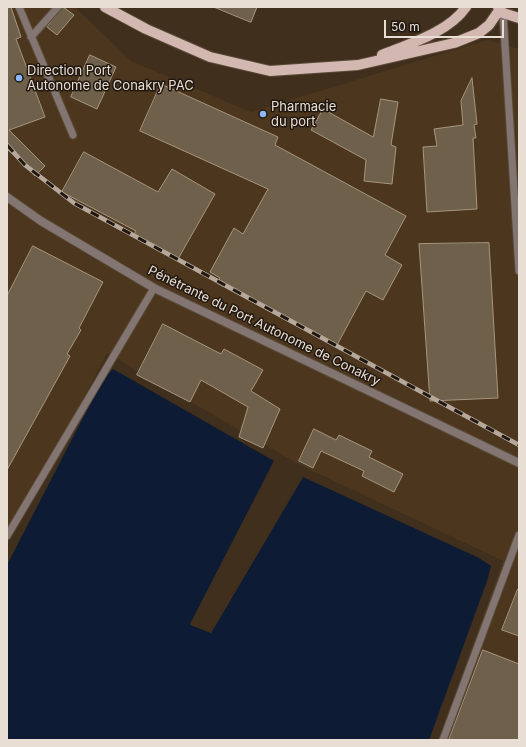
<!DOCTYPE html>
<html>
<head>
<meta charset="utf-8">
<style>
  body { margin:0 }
  #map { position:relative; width:526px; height:747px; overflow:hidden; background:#3f2f1c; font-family:Inter,sans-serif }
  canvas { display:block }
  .frame { position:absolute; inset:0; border:8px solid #e9ded3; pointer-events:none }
  .scale { position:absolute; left:384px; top:20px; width:120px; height:18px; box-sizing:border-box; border:2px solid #e9ded3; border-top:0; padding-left:5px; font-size:12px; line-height:14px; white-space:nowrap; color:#e9ded3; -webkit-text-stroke:3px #201810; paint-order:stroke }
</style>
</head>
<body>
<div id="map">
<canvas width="526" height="747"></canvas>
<div class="frame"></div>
<div class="scale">50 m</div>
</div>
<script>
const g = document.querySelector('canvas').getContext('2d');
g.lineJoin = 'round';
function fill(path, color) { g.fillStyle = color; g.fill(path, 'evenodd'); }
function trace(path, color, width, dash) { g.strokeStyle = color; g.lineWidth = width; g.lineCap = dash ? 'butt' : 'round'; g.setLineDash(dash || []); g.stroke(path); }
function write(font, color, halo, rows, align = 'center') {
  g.font = font + ' Inter,sans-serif'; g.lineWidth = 3; g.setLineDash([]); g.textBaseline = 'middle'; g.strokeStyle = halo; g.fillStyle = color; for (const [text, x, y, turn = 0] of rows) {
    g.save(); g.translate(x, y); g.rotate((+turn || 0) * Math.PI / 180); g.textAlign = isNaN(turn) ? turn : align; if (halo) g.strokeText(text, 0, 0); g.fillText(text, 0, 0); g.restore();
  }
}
fill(new Path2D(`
  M7,7H75L131,61L251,112L487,40L519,49V740H438L503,561L298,464L107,353L7,545Z`), '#4c361e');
fill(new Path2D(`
  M113,369L274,461L190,625L211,633L303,477L479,558L491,566L487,581L429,740H7V565L103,379Z`), '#0d1b34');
fill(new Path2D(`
  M274,461L276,462L274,468L262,485L193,623L210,631L301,476L303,477L211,633L190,624Z`), '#3f2f1c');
const building = new Path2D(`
  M7,7H11L21,37L16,39L45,117L9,130L45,166L35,176L7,149Z
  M63,7L74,15L57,35L47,27Z
  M214,7H257L251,22Z
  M90,55L116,67L97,109L71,97Z
  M472,78L477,124L474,125L476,138H473L477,209L427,212L423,147L437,146L434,129L463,125L461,101Z
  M161,84L278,137L275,145L406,216L385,255L402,265L383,300L366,291L336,347L217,283L220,278L210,272L234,228L243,234L268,189L140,131Z
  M381,99L398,102L391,145L396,147L392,184L364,181L366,160L311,130L323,109L373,137Z
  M84,152L158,192L172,169L215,194L178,259L134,234L136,231L62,192Z
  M489,243L498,398L430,401L419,244Z
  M33,246L103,282L79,328L81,330L67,354L70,356L7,470V296Z
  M163,324L221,354L224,349L263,370L251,391L280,409L263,448L239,437L248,407L201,380L190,402L137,375Z
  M314,429L336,440L339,435L372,451L369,457L403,474L394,492L362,476L364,471L321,451L313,468L299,461Z
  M518,589H519V636L502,630Z
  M483,650L519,664V740H449Z`);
fill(building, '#6e604a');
trace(building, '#a6967f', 1);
const service = new Path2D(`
  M19,7L73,135
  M503,13L519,271
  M31,37L58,7
  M7,536L154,288
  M443,740L519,535`);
const tertiary = new Path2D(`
  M7,197L41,221L154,288L519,463`);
const primary = new Path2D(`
  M105,7L146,29L210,57L270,71L358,65L454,43L479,33L489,25L500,9
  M498,7L503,13L519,18
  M382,55C409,44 449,32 466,7`);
trace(service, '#5a4b39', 9);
trace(tertiary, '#5a4b39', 10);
trace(primary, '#5a4b39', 12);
trace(service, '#837672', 7);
trace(tertiary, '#837672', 8);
trace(primary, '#d3b8b1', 10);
const rail = new Path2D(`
  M7,145L25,165L74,203L519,445`);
trace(rail, '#b6a99c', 4.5);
trace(rail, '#201810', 3, [9]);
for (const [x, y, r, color] of [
  [19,78,4,"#8bbafc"],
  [263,114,4,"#8bbafc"]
]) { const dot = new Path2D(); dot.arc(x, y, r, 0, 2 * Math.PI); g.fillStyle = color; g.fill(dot); trace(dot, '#201810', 1.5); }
write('13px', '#e9ded3', '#201810', [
  ["Direction Port",27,71],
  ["Autonome de Conakry PAC",27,86],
  ["Pharmacie",271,107],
  ["du port",271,122]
], 'left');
write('13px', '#e9ded3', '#201810', [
  ["Pénétrante du Port Autonome de Conakry",264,326,26]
]);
</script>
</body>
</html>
